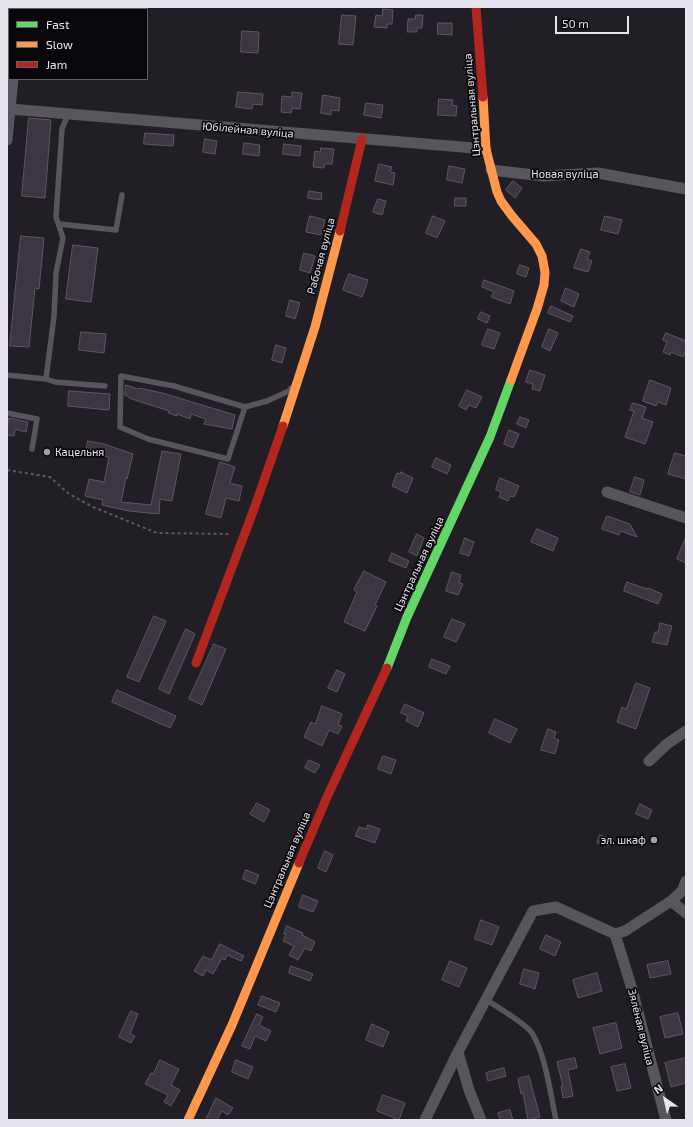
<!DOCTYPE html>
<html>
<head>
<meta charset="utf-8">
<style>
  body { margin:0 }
  #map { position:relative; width:693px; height:1127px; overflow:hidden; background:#211e25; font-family:"Exo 2",sans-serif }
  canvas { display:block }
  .frame { position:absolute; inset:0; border:8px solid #e9e5ee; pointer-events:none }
  .legend { position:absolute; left:8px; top:8px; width:140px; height:72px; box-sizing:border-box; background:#09070c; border:1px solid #636066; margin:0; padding:5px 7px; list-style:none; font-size:12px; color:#e9e5ee }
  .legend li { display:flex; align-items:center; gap:8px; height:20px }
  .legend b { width:20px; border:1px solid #636066 }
  .north { position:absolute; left:645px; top:1079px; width:40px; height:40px; -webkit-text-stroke:3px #09070c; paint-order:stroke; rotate:326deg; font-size:11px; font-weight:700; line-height:16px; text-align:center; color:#e9e5ee }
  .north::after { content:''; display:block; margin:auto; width:14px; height:18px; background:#e9e5ee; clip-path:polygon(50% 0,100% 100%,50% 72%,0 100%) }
  .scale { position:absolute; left:555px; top:16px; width:74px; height:18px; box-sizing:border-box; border:2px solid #e9e5ee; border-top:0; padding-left:5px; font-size:12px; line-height:14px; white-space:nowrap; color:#e9e5ee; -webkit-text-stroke:3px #09070c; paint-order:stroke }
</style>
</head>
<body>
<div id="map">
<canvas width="693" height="1127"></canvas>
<div class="frame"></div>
<ul class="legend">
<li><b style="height:5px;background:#63d668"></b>Fast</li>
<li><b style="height:5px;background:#ff974d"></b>Slow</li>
<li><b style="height:5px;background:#b3261e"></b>Jam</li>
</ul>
<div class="north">N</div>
<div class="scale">50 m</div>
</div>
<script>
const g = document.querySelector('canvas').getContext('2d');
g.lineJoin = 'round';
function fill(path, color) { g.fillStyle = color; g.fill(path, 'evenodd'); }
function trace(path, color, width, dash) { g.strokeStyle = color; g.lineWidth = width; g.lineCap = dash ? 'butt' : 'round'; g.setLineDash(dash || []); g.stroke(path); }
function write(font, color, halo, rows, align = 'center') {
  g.font = font + ' "Exo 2",sans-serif'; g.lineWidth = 3.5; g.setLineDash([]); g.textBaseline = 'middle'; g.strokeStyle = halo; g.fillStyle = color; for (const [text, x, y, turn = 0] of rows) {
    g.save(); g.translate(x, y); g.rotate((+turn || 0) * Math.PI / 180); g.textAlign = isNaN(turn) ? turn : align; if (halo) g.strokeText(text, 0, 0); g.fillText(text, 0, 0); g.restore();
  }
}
const building = new Path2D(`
  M383,9L393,10L392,24H387V28L374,27L376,15L382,16Z
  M342,15L356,16L353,45L339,44Z
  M416,15H423L422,28H417V32H407L408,19H415Z
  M438,23H452V35L438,34Z
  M242,31L259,32L258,53L241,52Z
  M238,92L263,94L262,105L253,104L252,109L236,107Z
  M292,92L302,93L300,109L292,108L291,113L281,112L282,96L292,97Z
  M323,95L340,98L339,111L331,110V115L321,113Z
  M439,99L453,100L452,105L457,106L456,116L438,115Z
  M366,103L383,105L381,118L364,115Z
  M29,118L51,120L45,198L22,196Z
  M145,133L174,135L173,146L144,144Z
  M205,139L217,141L215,154L203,152Z
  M244,143L260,145L259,156L243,154Z
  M284,144L301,146L300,156L283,154Z
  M321,148L334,149L332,164H325L324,168L313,167L315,151L320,152Z
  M379,164L392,167L390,172L395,173L393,185L375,181Z
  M449,166L465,169L462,183L447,180Z
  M513,181L522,188L515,198L506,190Z
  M309,191L322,193L321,200L308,198Z
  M455,198H466V206H455Z
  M378,199L386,201L382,215L373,212Z
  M310,216L325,220L321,235L306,232Z
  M433,216L445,221L437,238L426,233Z
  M605,216L622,220L618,234L601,230Z
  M21,236L44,238L39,289L35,288L29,347L10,346Z
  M73,245L98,248L91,302L66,299Z
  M581,249L590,252L587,259L592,261L588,272L574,268Z
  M304,253L315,256L310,273L300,270Z
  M520,265L529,268L526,277L517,274Z
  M349,274L368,280L362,297L343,290Z
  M484,280L514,291L510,304L491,297L494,292L482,287Z
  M566,288L579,294L574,307L561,301Z
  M290,300L300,303L295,319L286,316Z
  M551,306L573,316L570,322L548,313Z
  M481,312L490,316L487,323L478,319Z
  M488,329L500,333L494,349L482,345Z
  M549,329L558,333L550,351L542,347Z
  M81,332L106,334L104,353L79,350Z
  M666,333L686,341V351L683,357L671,352L670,355L663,352L667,342L663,340Z
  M276,345L286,348L282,363L272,360Z
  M530,370L545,375L540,391L532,389L533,384L526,382Z
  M650,380L671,388L666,405L658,402L656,406L643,401Z
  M126,385L138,389L139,388L162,393L235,415L232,429L204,424L206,419L191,414L190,419L177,414V416L168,413L169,411L129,398V397L125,395Z
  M467,390L482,397L476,408L469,405L466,410L459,406Z
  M69,391L110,394L109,410L68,406Z
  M633,403L646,407L642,418L653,422L645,444L625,437L634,411L630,410Z
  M520,417L529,420L526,428L517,424Z
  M9,418L28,422L26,432L15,429L14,436L7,435Z
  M509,430L519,434L513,448L504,444Z
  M88,441L104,444L133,454L127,479L126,478L121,502L151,505L162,451L181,454L172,501L160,499L159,514L129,511L102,505L103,500L85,496L89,479L104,482L109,457L86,453Z
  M675,453L686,456V479L668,474Z
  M436,458L451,465L447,474L432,467Z
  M220,462L235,467L230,483L242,486L239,501L226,498L221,518L206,514Z
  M401,472L413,478L407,493L392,486L397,473L400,474Z
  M635,477L644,480L640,495L630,492Z
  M500,478L519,486L514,497L510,496L508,501L499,497L501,492L496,490Z
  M607,516L630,524L637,537L621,531L619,535L602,529Z
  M537,529L558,538L553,551L531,542Z
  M417,534L424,538L417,556L409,552Z
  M686,537V563L677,559Z
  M465,538L474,542L469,556L460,553Z
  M392,553L409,561L406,568L389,561Z
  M364,571L386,582L375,605L377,606L365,631L344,622L357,592L354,590Z
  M452,572L461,575L459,583L463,584L458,595L446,591Z
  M627,582L647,589L648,588L662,594L658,604L624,591Z
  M154,616L166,621L139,682L127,677Z
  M452,619L465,624L456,642L444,637Z
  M660,623L672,626L667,645L652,642L655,632H658Z
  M186,629L195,634L169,694L159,689Z
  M214,644L226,649L202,705L189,699Z
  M432,659L450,666L446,674L429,667Z
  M337,670L345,674L337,692L328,688Z
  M636,683L650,688L636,729L617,722L622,707L626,709Z
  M117,690L176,716L170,728L112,702Z
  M405,704L424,713L418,727L406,721L408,716L401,713Z
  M322,706L342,714L338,725L342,726L338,734L329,730L322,746L304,737L311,722L315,724Z
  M495,719L517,729L510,743L489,733Z
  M548,729L556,732L554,738L559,740L555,754L541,750Z
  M383,756L396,760L391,774L378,769Z
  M309,760L320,765L315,773L305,768Z
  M257,803L270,810L264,822L250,814Z
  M640,804L652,810L648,819L636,814Z
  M368,825L380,829L375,843L355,836L359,827L366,829Z
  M600,835L611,839L608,846L597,843Z
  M325,851L333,855L326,872L318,868Z
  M246,870L259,875L255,884L243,879Z
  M303,895L318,901L313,912L299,907Z
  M481,920L499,927L492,945L475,939Z
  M287,926L303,933L302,935L315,942L311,951L305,948L298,960L289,955L294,946L283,941L286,934H284Z
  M546,935L561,942L555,956L540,949Z
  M220,944L244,956L241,961L227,955L225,960L222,958L213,974L206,970L203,976L194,971L203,956L211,960Z
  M450,961L467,968L459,987L442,980Z
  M668,961L671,974L650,978L647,965Z
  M291,966L313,974L310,981L289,973Z
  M524,969L539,973L535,989L520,984Z
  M597,973L602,991L578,998L573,980Z
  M262,996L280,1003L276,1012L258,1005Z
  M131,1011L138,1014L130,1034L135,1036L131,1043L119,1037Z
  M678,1013L683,1034L665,1038L660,1017Z
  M257,1014L263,1017L259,1025L271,1031L266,1041L255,1036L250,1049L242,1046Z
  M616,1023L622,1048L600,1054L593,1028Z
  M372,1024L389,1032L383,1047L366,1040Z
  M575,1058L577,1068L568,1070L573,1096L563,1098L561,1086H563L557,1062Z
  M686,1058V1083L671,1087L665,1063Z
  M160,1060L179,1069L171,1085L180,1090L171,1106L164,1102L168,1095L145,1084L151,1073L153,1074Z
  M236,1060L253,1067L248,1079L232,1072Z
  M625,1064L631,1088L617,1091L611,1067Z
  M504,1068L506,1076L488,1081L486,1073Z
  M529,1076L540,1117L528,1120L523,1093L521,1094L518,1079Z
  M383,1095L405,1103L399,1120L377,1111Z
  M216,1098L233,1108L228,1115L222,1111L217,1120H206Z
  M510,1110L513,1120H500L498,1113Z`);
fill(building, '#3b3642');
trace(building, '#5b585e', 1);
trace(new Path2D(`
  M7,470L50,477L69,494L93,507L157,533L231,534`), '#5d5b60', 2, [3, 3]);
trace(new Path2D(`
  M59,224L116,230L122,195
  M7,375L46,379L54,316L56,273L63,238L56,217L62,129L68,114
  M46,379L55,382L105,386
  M245,407L174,386L121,376L120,427L148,439L228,459L245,407L267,401L289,391L291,388
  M7,413L37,419L32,449
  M487,1000C498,1008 524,1022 532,1033C545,1053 551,1096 556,1120`), '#58565c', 5.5);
trace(new Path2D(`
  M19,9V7
  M10,109L486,149
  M7,140L13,79
  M491,170L543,176L598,173L686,189
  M607,492L686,518
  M649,761L667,744L686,731
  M671,901L686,913
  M615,934L632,989L666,1120
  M615,934L625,931L671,901L682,891L686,881
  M425,1120L458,1052
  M481,1120L469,1090L458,1052L533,911L556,907L615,934`), '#58565c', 11);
trace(new Path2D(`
  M387,668L407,617L490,437L511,380`), '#63d668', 9);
trace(new Path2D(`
  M483,97L486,149L497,192L501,201L512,216L536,244L542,256L545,272L544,285L537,309L511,380
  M283,426L315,327L340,231
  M188,1120L232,1025L299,863`), '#ff974d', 9);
trace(new Path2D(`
  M476,7L483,97
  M340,231L362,139
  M196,663L254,509L283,426
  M299,863L327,797L387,668`), '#b3261e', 9);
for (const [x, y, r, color] of [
  [47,452,4,"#a39fa8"],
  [654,840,4,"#a39fa8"]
]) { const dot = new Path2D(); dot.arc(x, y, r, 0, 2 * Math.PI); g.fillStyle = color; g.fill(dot); trace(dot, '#09070c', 1.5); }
write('11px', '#e9e5ee', '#09070c', [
  ["Цэнтральная вуліца",472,105,-95],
  ["Юбілейная вуліца",248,130,5],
  ["Новая вуліца",565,174],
  ["Рабочая вуліца",321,256,-75],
  ["Цэнтральная вуліца",419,564,-65],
  ["Цэнтральная вуліца",287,860,-67],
  ["Зялёная вуліца",641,1027,76]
]);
write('11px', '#e9e5ee', '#09070c', [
  ["Кацельня",55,452],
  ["эл. шкаф",646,840,"right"]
], 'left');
</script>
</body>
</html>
